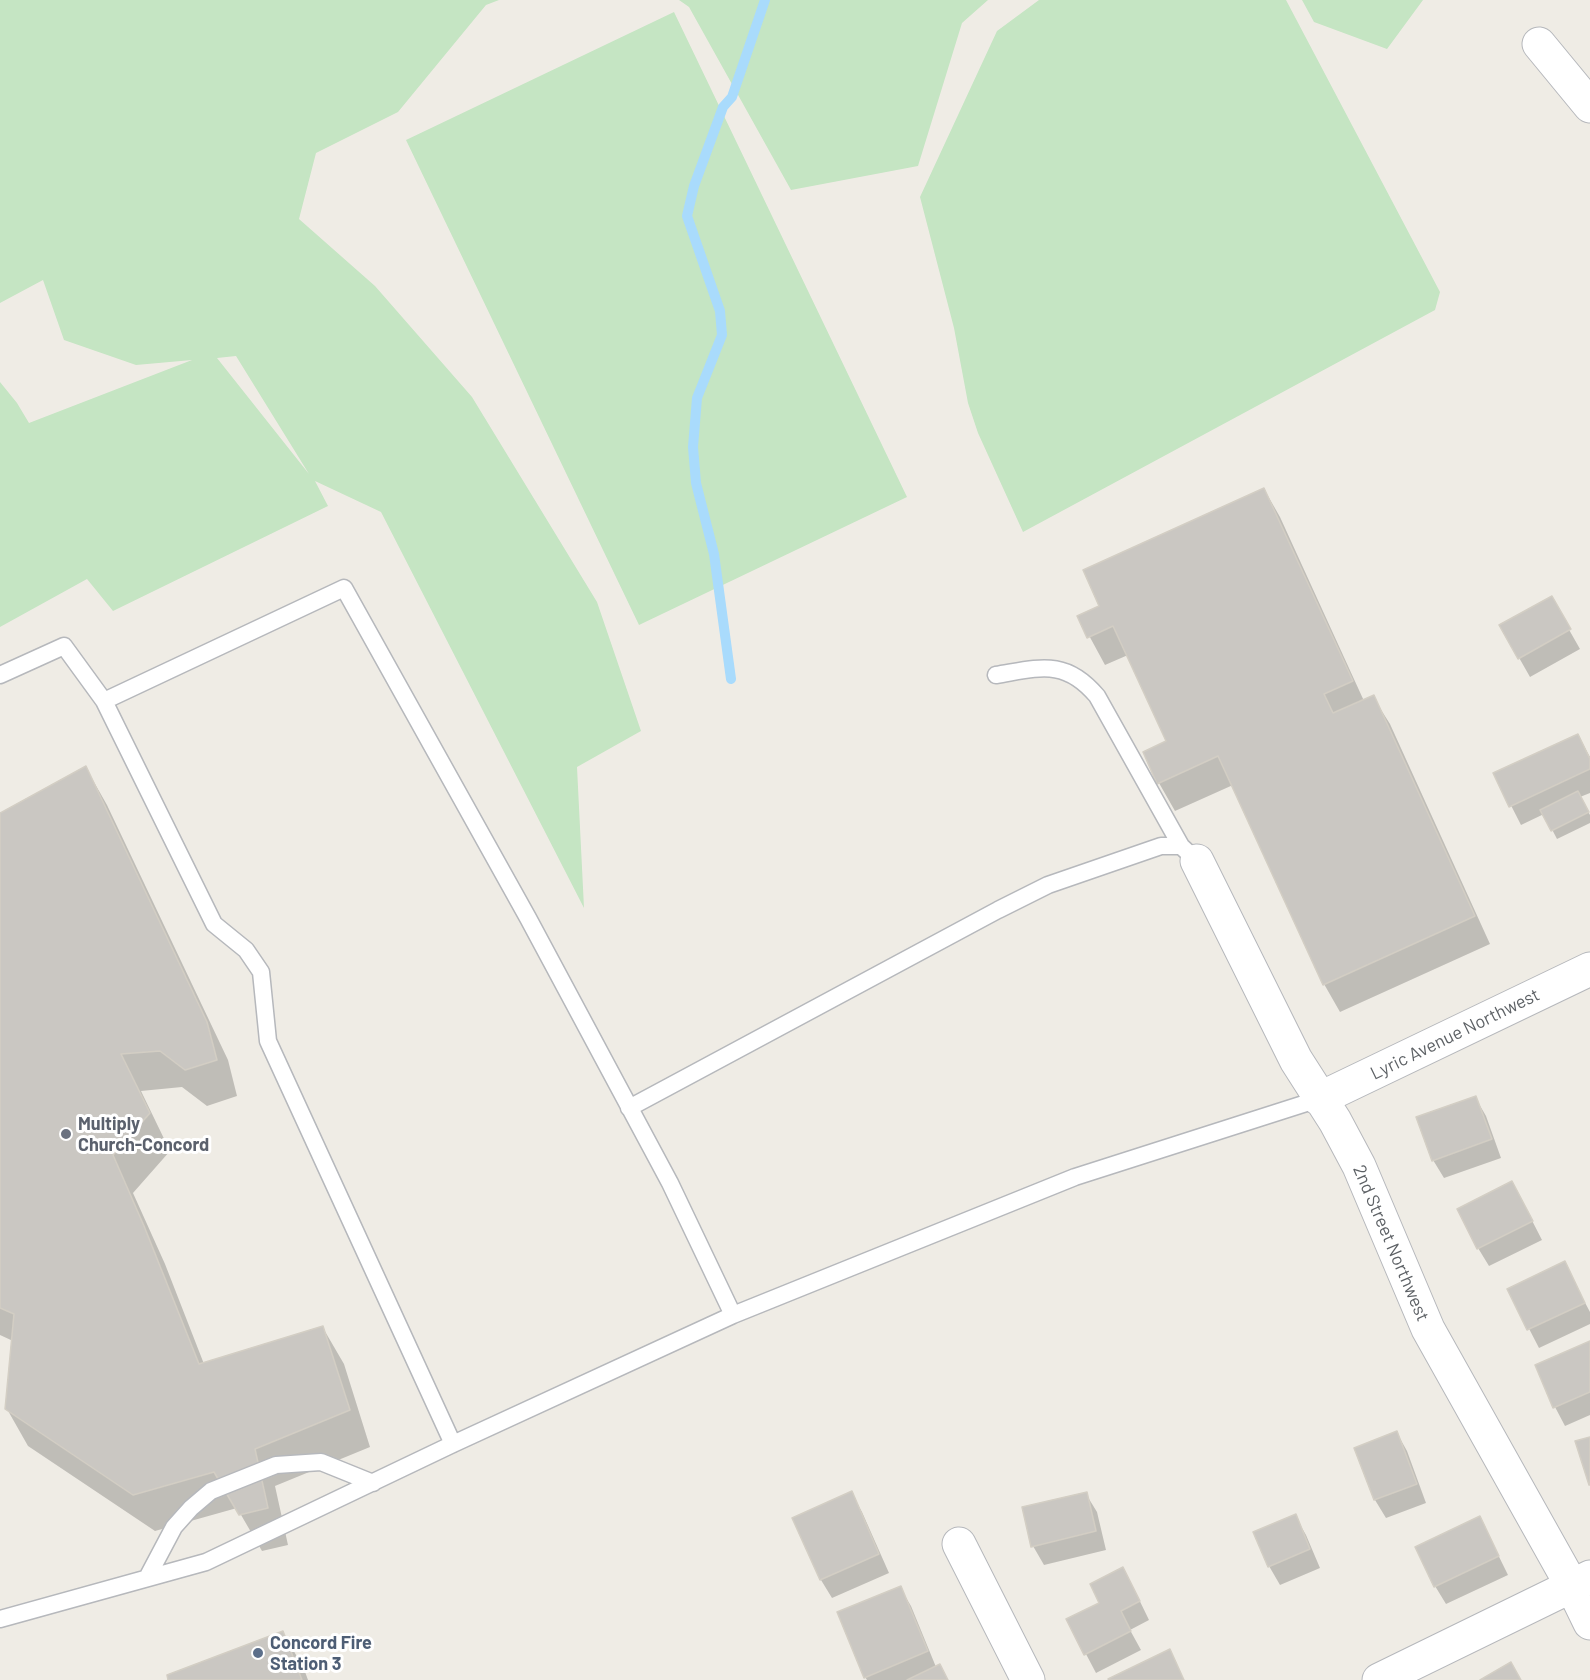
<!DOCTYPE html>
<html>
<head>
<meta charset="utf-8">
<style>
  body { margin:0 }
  canvas { display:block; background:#efece5 }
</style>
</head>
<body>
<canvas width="1590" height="1680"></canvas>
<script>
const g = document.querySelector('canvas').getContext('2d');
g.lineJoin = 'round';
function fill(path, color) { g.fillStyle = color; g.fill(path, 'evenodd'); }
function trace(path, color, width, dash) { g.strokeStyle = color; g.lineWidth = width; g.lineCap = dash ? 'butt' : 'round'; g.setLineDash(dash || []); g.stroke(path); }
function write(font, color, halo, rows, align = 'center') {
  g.font = font + ' Barlow,sans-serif'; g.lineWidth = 6; g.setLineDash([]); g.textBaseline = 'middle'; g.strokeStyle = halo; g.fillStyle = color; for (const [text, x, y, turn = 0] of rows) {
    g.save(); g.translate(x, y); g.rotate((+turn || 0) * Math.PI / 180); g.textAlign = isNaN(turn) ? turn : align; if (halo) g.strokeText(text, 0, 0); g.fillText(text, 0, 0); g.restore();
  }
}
fill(new Path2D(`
  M0,0H499L486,5L398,112L316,153L299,219L375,286L472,397L597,602L641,731L577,767L584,908L381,512L315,481L328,506L113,611L87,579L0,627V382L17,403L29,423L192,360L136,365L64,340L43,280L0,303ZM236,356L309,474L217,358Z
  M679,0H988L962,23L918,166L791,190L689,7Z
  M1039,0H1286L1440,292L1435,310L1023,532L978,433L968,403L954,328L920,197L997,31Z
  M1302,0H1423L1387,49L1314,22Z
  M674,12L907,497L639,625L406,140Z`), '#c5e5c3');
fill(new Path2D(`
  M1264,489L1280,517L1364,701L1373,697L1390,724L1490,944L1340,1012L1324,984L1233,785L1175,811L1159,783L1168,742L1128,655L1105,665L1079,617L1101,607Z
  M1551,598L1580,649L1530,677L1501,626Z
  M1578,735L1590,757V793L1580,797L1590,815V823L1557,839L1544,814L1521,825L1495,774Z
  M86,768L107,805L228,1060L237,1096L207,1106L182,1087L141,1091L170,1151L133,1193L165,1264L204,1364L323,1328L344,1364L370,1447L275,1486L288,1545L262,1551L237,1508L155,1531L28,1446L7,1409L13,1341L0,1335V815Z
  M1475,1097L1486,1116L1501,1158L1444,1178L1433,1160Z
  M1522,1201L1542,1240L1489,1266L1478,1248Z
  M1564,1263L1590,1312V1324L1539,1348L1509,1290Z
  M1590,1342V1415L1565,1426L1555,1407L1537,1366Z
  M1397,1433L1407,1451L1426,1503L1386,1518L1375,1500L1356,1448Z
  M851,1493L862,1512L889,1573L832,1598L821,1580L794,1518Z
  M1086,1494L1097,1512L1106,1550L1044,1565L1033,1546Z
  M1295,1516L1306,1535L1320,1568L1280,1585L1269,1566Z
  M1480,1518L1508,1575L1446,1604L1435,1586Z
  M1133,1587L1149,1620L1130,1630L1141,1650L1096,1673L1068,1620Z
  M900,1588L911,1606L936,1667L948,1680H867L865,1677Z
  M283,1632L304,1669L308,1680H170Z`), '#0003');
trace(new Path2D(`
  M731,679L714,554L696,483L693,447L697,398L722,335L720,311L687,216L694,186L723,107L732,97L765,0`), '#a9dbfc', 10);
const building = new Path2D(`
  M1264,488L1353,681L1324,694L1333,713L1374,695L1475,916L1323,985L1218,756L1157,784L1143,752L1166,741L1113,626L1087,638L1077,616L1099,606L1083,570Z
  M1552,596L1571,629L1518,659L1499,625Z
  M1578,734L1590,759V769L1509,807L1493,773Z
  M86,766L207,1022L217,1060L185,1070L160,1051L121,1054L150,1113L113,1155L144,1226L199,1364L323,1326L350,1410L255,1449L268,1508L239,1515L214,1472L133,1495L5,1409L14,1314L0,1308V813Z
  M1578,791L1589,812L1551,831L1540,810Z
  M1476,1096L1492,1139L1432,1161L1416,1117Z
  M1512,1181L1533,1221L1477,1249L1457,1209Z
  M1565,1261L1585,1303L1527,1330L1507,1289Z
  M1590,1341V1392L1553,1408L1535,1365Z
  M1397,1431L1417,1484L1374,1500L1354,1448Z
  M1590,1437V1485H1589L1575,1441Z
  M852,1491L879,1554L820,1580L792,1518Z
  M1087,1492L1096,1531L1031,1547L1022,1507Z
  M1296,1514L1310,1549L1268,1567L1253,1532Z
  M1480,1516L1499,1556L1434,1587L1415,1547Z
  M1123,1567L1140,1601L1121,1611L1131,1631L1084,1655L1066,1619L1099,1603L1090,1584Z
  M901,1586L928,1651L864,1678L837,1612Z
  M283,1631L302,1680H168L167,1675Z
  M1170,1649L1184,1680H1109L1108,1679Z
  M1511,1662L1521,1680H1480Z
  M940,1664L948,1680H907Z`);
fill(building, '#cac7c2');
trace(building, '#d3cec4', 1.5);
const lane = new Path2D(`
  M0,675L64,646L104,701
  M996,675C1039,668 1065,658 1097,696L1181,846
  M629,1108L998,910L1048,885L1161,846H1181L1197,861
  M453,1444L268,1041L261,972L246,950L214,924L104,701L344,588L528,918L670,1183L733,1315
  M147,1578L174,1527L191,1508L211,1491L276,1465L321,1462L373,1483
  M0,1619L206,1562L453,1444L733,1315L1075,1177L1319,1099`);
const street = new Path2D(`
  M1539,44L1590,106
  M1197,861L1296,1060L1335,1121L1359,1166L1428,1329L1572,1586L1590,1623
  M1319,1099L1590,969
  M959,1544L1028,1680
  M1379,1680L1590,1577`);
trace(lane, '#b6b8bc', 19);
trace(street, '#b6b8bc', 35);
trace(lane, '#fff', 16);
trace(street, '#fff', 33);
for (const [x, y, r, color] of [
  [66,1134,6,"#6b7280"],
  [258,1653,6,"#5c6f8a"]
]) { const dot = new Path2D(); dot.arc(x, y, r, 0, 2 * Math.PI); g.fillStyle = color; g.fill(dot); trace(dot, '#fff', 2); }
write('18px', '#5d6165', '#fff', [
  ["Lyric Avenue Northwest",1455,1034,-26],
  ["2nd Street Northwest",1391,1243,67]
]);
write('bold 18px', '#5b616d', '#fff', [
  ["Multiply",78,1124],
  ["Church-Concord",78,1145]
], 'left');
write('bold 18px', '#4e5e75', '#fff', [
  ["Concord Fire",270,1643],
  ["Station 3",270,1664]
], 'left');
</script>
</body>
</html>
